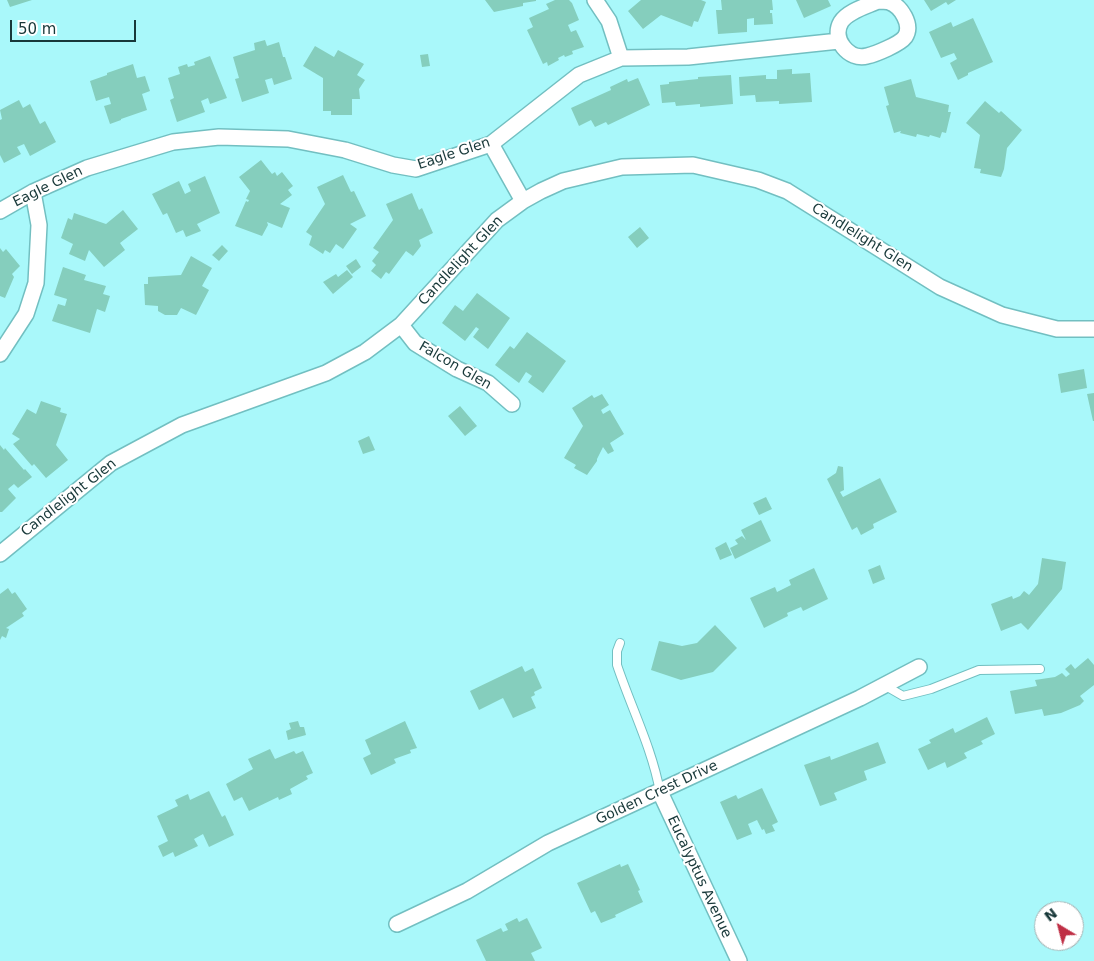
<!DOCTYPE html>
<html>
<head>
<meta charset="utf-8">
<style>
  body { margin:0 }
  #map { position:relative; width:1094px; height:961px; overflow:hidden; background:#a9f8fa; font-family:"DejaVu Sans",sans-serif }
  canvas { display:block }
  .north { position:absolute; left:1034px; top:901px; width:50px; height:50px; box-sizing:border-box; background:#fff; border:1px solid #a3afb0; border-radius:50%; rotate:323deg; font-size:14px; font-weight:700; line-height:20px; text-align:center; color:#183839 }
  .north::after { content:''; display:block; margin:auto; width:18px; height:22px; background:#bf2f45; clip-path:polygon(50% 0,100% 100%,50% 72%,0 100%) }
  .scale { position:absolute; left:10px; top:20px; width:126px; height:22px; box-sizing:border-box; border:2px solid #183839; border-top:0; padding-left:6px; font-size:15px; line-height:18px; white-space:nowrap; color:#183839; -webkit-text-stroke:4px #fff; paint-order:stroke }
</style>
</head>
<body>
<div id="map">
<canvas width="1094" height="961"></canvas>
<div class="north">N</div>
<div class="scale">50 m</div>
</div>
<script>
const g = document.querySelector('canvas').getContext('2d');
g.lineJoin = 'round';
function fill(path, color) { g.fillStyle = color; g.fill(path, 'evenodd'); }
function trace(path, color, width, dash) { g.strokeStyle = color; g.lineWidth = width; g.lineCap = dash ? 'butt' : 'round'; g.setLineDash(dash || []); g.stroke(path); }
function write(font, color, halo, rows, align = 'center') {
  g.font = font + ' "DejaVu Sans",sans-serif'; g.lineWidth = 4; g.setLineDash([]); g.textBaseline = 'middle'; g.strokeStyle = halo; g.fillStyle = color; for (const [text, x, y, turn = 0] of rows) {
    g.save(); g.translate(x, y); g.rotate((+turn || 0) * Math.PI / 180); g.textAlign = isNaN(turn) ? turn : align; if (halo) g.strokeText(text, 0, 0); g.fillText(text, 0, 0); g.restore();
  }
}
fill(new Path2D(`
  M7,0H32L10,7Z
  M485,0H536V1L523,3V6L494,12Z
  M555,0H569L572,3L579,20L568,25L571,32L576,30L584,47L572,51L573,54L565,57L564,55L558,58L559,60L548,66L547,62L543,64L527,30L533,27L529,18L549,9L546,4Z
  M641,0H701L706,2L698,22L694,21L692,27L661,15L643,29L628,11Z
  M721,0H772L773,10H770V13H772L773,24L754,25V18L747,19V32L718,34L716,10H722Z
  M796,0H828L831,6L804,18Z
  M924,0H956L948,5L946,2L931,11Z
  M973,18L993,62L968,73V75L958,80L950,63L957,59L954,53L941,58L929,32L951,22L953,27Z
  M265,40L267,46L279,42L283,57H285L292,79L274,85L272,78L265,80L269,93L242,102L235,79L239,78L233,57L255,50L254,43Z
  M315,46L334,57L338,50L364,64L357,75L365,80L359,89L360,99H352V115H331V111H323V78L303,66Z
  M428,54L430,66L422,67L420,55Z
  M210,56L227,98L210,104L208,98L201,101L205,112L177,122L170,100L174,98L168,78L180,74L178,67L187,64L188,67L195,65L194,62Z
  M133,64L137,78L145,76L150,91L142,94L147,110L121,119V120L110,124L104,106L111,104L109,97L96,101L90,81L107,75V73Z
  M792,69V74L810,73L812,102L779,104V101L756,102L755,95L740,96L739,77L766,75V79H777V70Z
  M731,75L733,104L700,107V104L676,106L675,102L662,103L660,85L669,84V82L698,79V77Z
  M638,78L650,105L608,125L606,122L595,127L591,120L579,126L571,108L611,90L610,87L627,79L628,82Z
  M911,79L916,97L949,105L948,112H951L946,133L942,132L940,138L930,135L929,137L917,134L916,137L900,133L901,131L894,133L886,106L889,105L884,87Z
  M19,100L23,108L30,104L40,124L45,121L56,142L30,156L24,144L17,147L21,154L4,163L0,155V120L2,119L0,110Z
  M985,101L999,113L1001,111L1022,130L1007,148L1004,169L1001,177L980,173L981,169L974,168L980,135L966,123Z
  M261,160L272,174L275,172L277,176L282,172L293,186L288,190L292,195L280,204L290,208L282,228L267,222L268,225L262,236L235,226L246,201L248,202L249,200L246,199L250,191L239,177Z
  M343,175L351,192L354,191L366,216L350,224L357,229L343,249L336,244L330,253L325,250L323,254L309,245L312,236L306,232L325,204L317,187Z
  M205,176L220,213L197,224L201,231L186,237L183,230L176,233L167,213L163,215L152,194L179,181L185,194L191,191L188,184Z
  M412,193L419,210L422,208L433,233L419,240L421,246L413,256L406,251L389,274L386,272L381,279L371,271L376,265L372,261L379,252L373,248L393,220L386,204Z
  M123,210L138,229L120,243L125,250L104,267L89,250L85,261L69,254L73,244L61,238L68,218L72,220L74,213L106,224Z
  M640,227L649,238L637,248L628,237Z
  M222,245L228,251L219,261L212,255Z
  M0,248L3,252L6,249L20,266L12,274L14,277L5,298L0,296Z
  M191,256L212,268L202,286L209,290L196,315L181,308L177,315H165L158,311V306L145,305L144,284H148V277L181,275Z
  M356,259L361,267L352,274L346,266Z
  M63,267L86,275L84,280L106,286L103,294L110,296L105,312L97,309L90,333L52,321L58,304L65,306L67,299L54,295Z
  M347,270L353,277L333,294L323,282L336,274L338,277Z
  M477,293L510,318L488,349L473,337L479,329L476,327L465,341L442,323L455,305L463,311Z
  M527,332L566,361L543,393L528,382L532,376L526,372L519,383L495,365L510,346L514,349Z
  M1084,369L1087,388L1061,393L1058,374Z
  M1094,393V421H1093L1087,394Z
  M602,394L609,405L601,410L603,414L610,410L624,434L610,443L614,451L608,454L603,447L597,459V461L587,475L574,468L576,465L564,458L583,426L572,408L592,395L594,398Z
  M41,401L61,408L60,412L67,414L56,445L68,460L46,478L34,464L32,466L13,444L20,439L12,434L27,409L36,414Z
  M460,406L477,426L465,436L448,416Z
  M369,436L375,450L363,454L358,441Z
  M0,445L4,450L5,448L24,470L25,469L32,477L18,488L14,484L8,489L16,498L2,512H0Z
  M838,466L843,467L844,490L840,492L843,497L880,478L897,512L873,524L874,528L861,535L857,527L852,530L827,479L836,473Z
  M766,497L772,509L759,515L753,503Z
  M761,520L771,541L735,559L730,548L738,544L735,540L742,536L746,540L741,530Z
  M726,542L732,555L720,560L715,548Z
  M1042,558L1066,562L1062,589L1028,630L1021,623L1001,631L991,604L1012,596L1013,599L1020,596L1024,591L1029,595L1038,584Z
  M880,565L885,579L873,584L868,570Z
  M814,568L828,599L803,611L801,607L787,613L788,616L764,628L750,598L775,587L777,592L791,585L789,580Z
  M8,588L12,594L15,592L27,609L22,613L24,616L6,628L9,629L6,638L2,636L0,640V594Z
  M715,625L737,648L713,672L681,680L651,670L659,641L682,646L697,643Z
  M1088,658L1094,665V685L1080,696L1084,701L1080,705L1061,713L1044,716L1042,709L1015,714L1010,691L1037,686L1035,680L1055,677L1062,673L1066,677L1070,674L1065,669L1071,664L1075,669Z
  M522,666L525,672L533,668L542,688L534,692L535,695L531,697L536,708L513,718L503,698L479,710L470,691Z
  M987,717L995,734L981,741L983,744L964,753L967,758L947,768L945,762L928,770L918,749L931,743L929,740L953,728L955,733Z
  M298,721L300,727H304L306,735L288,740L286,731L291,729L289,723Z
  M405,721L417,748L410,750L411,753L394,759L396,763L371,775L363,758L371,754L365,740Z
  M878,742L886,763L864,771L867,780L834,793L837,800L820,806L804,765L830,756L831,760Z
  M270,749L275,759L294,751L296,754L303,751L313,773L306,776L308,779L290,789L292,794L279,800L278,797L249,811L242,797L234,801L226,784L253,769L248,759Z
  M762,788L778,822L772,825L775,831L766,834L764,829L762,830L757,820L748,824L752,834L737,840L720,802L736,795L738,799Z
  M209,791L222,817L225,815L234,835L209,847L203,834L194,839L198,846L175,857L173,852L163,857L158,846L168,841L157,816L178,806L175,800L188,794L190,800Z
  M620,864L621,867L628,864L640,890L638,891L643,902L615,915L616,917L601,923L595,911L591,913L577,883Z
  M517,918L519,922L527,918L542,948L531,953L535,961H486L476,940L501,928L503,932L508,930L505,924Z`), '#85cebd');
const lane = new Path2D(`
  M620,643L617,651V665C631,707 652,748 660,792
  M884,685L903,696L931,689L979,670L1040,669`);
const street = new Path2D(`
  M595,0L609,21L621,58
  M878,1C882,1 886,1 889,2C901,6 913,25 905,37C900,44 876,54 867,56C849,61 831,39 841,22C848,11 867,6 878,1Z
  M491,144L523,201
  M0,211L33,192L87,168L173,142L219,137L288,139L345,150L393,165L416,169L491,144L579,75L621,58L688,57L839,41
  M401,325L415,343L457,369L488,383L512,404
  M0,354L26,314L36,283L39,225L33,192
  M0,554L111,463L182,425L326,373L365,352L401,325L497,220L523,201L541,191L563,181L622,167L693,165L758,180L787,191L940,287L1002,315L1057,329H1094
  M660,792L739,961
  M397,924L467,891L548,843L860,698L919,667`);
trace(lane, '#72bfc1', 10);
trace(street, '#72bfc1', 18);
trace(lane, '#fff', 8);
trace(street, '#fff', 15);
write('14px', '#183839', '#fff', [
  ["Eagle Glen",454,154,-18],
  ["Eagle Glen",48,187,-26],
  ["Candlelight Glen",862,238,32],
  ["Candlelight Glen",461,261,-47],
  ["Falcon Glen",455,366,30],
  ["Candlelight Glen",69,498,-38],
  ["Golden Crest Drive",657,793,-25],
  ["Eucalyptus Avenue",699,877,65]
]);
</script>
</body>
</html>
